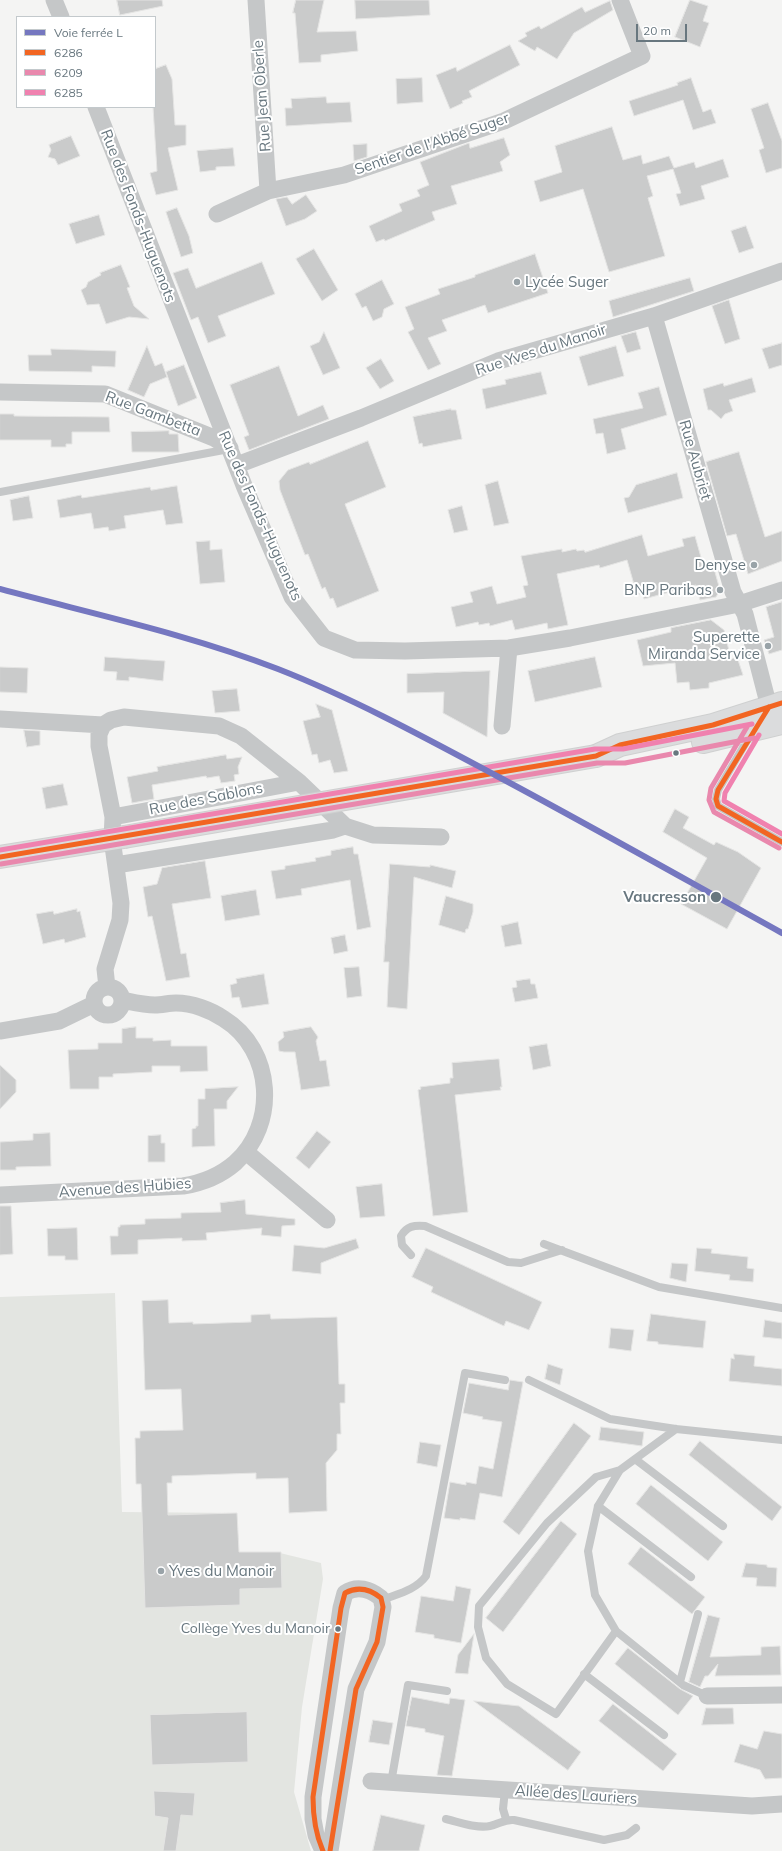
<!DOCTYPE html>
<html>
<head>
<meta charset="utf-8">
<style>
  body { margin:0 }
  #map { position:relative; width:782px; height:1851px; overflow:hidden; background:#f4f4f3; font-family:Mulish,sans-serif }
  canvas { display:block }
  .legend { position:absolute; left:16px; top:16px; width:140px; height:92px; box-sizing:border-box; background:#fff; border:1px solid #c3c9cc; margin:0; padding:5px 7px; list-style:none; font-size:12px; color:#68777f }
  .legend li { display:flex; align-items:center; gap:8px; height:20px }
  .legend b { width:20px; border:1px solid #c3c9cc }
  .scale { position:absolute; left:636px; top:24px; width:51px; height:18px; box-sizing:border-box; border:2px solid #68777f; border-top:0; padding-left:5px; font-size:12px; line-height:14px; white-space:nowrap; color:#68777f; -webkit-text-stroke:3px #fff; paint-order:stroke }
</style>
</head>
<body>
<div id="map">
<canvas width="782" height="1851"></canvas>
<ul class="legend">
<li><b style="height:5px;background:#7577c0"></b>Voie ferrée L</li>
<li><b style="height:5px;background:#f26522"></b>6286</li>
<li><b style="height:5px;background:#e988ad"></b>6209</li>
<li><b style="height:5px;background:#f081af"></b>6285</li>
</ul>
<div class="scale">20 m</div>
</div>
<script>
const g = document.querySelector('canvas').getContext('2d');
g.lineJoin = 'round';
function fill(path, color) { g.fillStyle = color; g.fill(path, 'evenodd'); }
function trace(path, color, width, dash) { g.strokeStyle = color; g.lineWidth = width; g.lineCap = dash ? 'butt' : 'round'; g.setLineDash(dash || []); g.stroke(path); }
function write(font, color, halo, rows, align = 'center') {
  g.font = font + ' Mulish,sans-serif'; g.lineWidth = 4; g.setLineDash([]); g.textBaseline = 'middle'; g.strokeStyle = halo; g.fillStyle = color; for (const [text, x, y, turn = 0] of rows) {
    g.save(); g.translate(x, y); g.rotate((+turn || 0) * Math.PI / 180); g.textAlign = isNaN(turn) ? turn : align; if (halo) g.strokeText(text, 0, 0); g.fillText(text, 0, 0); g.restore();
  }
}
fill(new Path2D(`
  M115,1293L122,1512L237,1513L239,1552L280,1553L321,1563L323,1579L302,1707L294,1792L311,1851H0V1297Z`), '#e3e5e1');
const building = new Path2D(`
  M117,0H162L163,6L120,15Z
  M296,0H324L317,32L356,31L358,51L321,55V62L299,63L295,13H293Z
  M355,0H429L430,15L356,19Z
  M690,0L708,6L703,21L709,23L700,47L675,37Z
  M610,1L613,10L574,33L557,59L537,47L535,51L518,41L527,36L525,33L539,26L541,29L582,7L585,12Z
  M510,45L520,65L469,91L472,97L462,101L463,103L450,109L436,75L456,67L457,71Z
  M166,65L172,79L175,125H186V145L168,148L178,190L156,195L150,173L157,171L153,107H155V69Z
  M422,78L423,102L397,104L396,79Z
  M691,78L703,112L711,109L716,123L693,130L683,100L634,116L629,101L678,85L677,83Z
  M326,97L327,103L350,102L352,122L286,126L285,108H292L291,99Z
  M768,103L782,141V168L766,173L759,150L764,148L751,109Z
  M612,127L623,160L641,155L643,164L669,156L674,168L694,162L696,168L723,159L729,177L701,186L705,199L680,206L676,194L681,193L673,169L647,176L653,196L648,198L665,256L609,272L583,189L540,202L534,181L562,172L555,146Z
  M71,136L80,156L58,165L55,159L48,157L51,150L49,145Z
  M504,138L510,155L500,162L503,171L451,186L457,204L432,212L435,220L385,241L384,239L376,242L369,226L402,211L399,204L420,196L417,190L429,185L420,162L469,143L470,148Z
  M367,144V157L354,161L353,145Z
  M233,148L235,166L216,167V170L200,172L197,151Z
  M306,195L317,211L305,219L286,226L276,199L287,197L292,204Z
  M177,208L189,236L193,253L181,257L166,212Z
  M99,215L105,235L76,244L69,224Z
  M746,226L754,248L739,253L731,231Z
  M314,249L338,290L322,301L296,259Z
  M535,254L548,293L488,313L485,305L442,320L447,331L428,338L441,364L428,370L408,332L414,329L405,307L440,294L438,289L475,277V275L481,273Z
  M262,262L275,294L218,316L226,336L208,343L198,317L191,320L173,273L188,268L196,288Z
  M121,265L130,287L127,288L134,306L149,319L129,317L106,324L99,304L87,305L81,290L86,287L88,282L101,275L100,273Z
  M690,278L694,291L613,317L609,301Z
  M382,280L394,304L384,309L382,317L373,321L366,306L362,308L355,294Z
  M729,300L740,339L725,344L712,306Z
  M324,332L340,368L323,375L310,346L319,342Z
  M636,332L641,349L627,353L621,336Z
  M782,343V365L769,369L762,349Z
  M147,346L155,366L162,363L167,377L150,384L144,397L128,390Z
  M616,346L624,376L588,386L579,357Z
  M51,349L116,351L115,367L92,366V372L29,371L28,355H51Z
  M381,359L394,381L380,389L366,368Z
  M184,365L197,398L178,406L166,372Z
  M279,366L298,416L323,405L329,419L249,450L244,437L249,435L230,385Z
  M541,372L547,394L486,409L482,389L506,384L505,380Z
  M752,378L756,392L729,400L733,411L725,414L721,419L711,410H708L703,389L723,383L724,386Z
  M659,387L667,415L621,429L626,449L607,454L603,433L596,434L593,419L643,408L638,393Z
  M451,409V410H456L462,439L423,447L422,443L419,444L413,417Z
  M0,414H14V416L109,417L110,432H72V444H66V447H51V440H0Z
  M169,431V434H178L179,452H132L131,432Z
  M368,441L386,487L345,504L379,591L337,608L333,598L330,599L325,587L322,589L308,554L305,555L280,490L279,481L288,470L309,462L310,464Z
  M739,452L765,537L782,531V561L748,574L736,534L727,536L706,462Z
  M677,473L683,498L628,513L624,498L629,497L636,485Z
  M498,481L509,523L494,526L485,485Z
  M177,486L183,523L166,525L163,510L124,516L126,528L109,531L108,527L94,529L91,513L60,518L57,500L81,495L82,498L150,487L151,490Z
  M29,496L33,518L13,521L10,500Z
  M462,506L468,530L454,533L448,510Z
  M642,535L648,556L684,546L682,539L695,536L704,568L713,565L720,590L716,597L700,600L696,585L644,599L643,593L637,595L627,560L600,568L599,565L557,574L568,625L548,629L547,623L515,630L512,620L490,626L489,623L479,625L478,622L456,627L451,607L473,602L470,592L492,586L497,604L526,597L523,586L528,585L521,556L562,549V552L576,549L577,551L584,550L585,552Z
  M210,541V550L222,549L225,582L200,584L196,542Z
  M782,602V650L769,654L764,640L774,637L766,607Z
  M711,620L724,630L731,659L737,657L743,675L709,683V688L690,690L689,682L677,683L675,663L643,666L637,640L671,632V628Z
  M105,657L165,661L163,681L129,677V681L116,680L117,672L104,671Z
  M595,657L602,687L535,702L528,671Z
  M0,667L28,668L27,693L0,692Z
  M490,671L487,737L443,713L444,692L407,693V674Z
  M237,689L240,711L215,713L212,691Z
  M316,704L332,710L348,771L334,773L330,760L319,763L317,754L312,755L303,721L320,717Z
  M24,730L40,731V745L27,747Z
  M226,755L227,759L242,757L238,767L239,774L234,775L235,781L221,783L219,776L207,778L206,776L152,785L154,799L132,803L127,777L158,771L157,767Z
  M63,784L68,805L46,809L42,788Z
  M675,809L689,817L683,828L714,845L716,842L738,852L761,868L727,929L681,904L707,858L663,832Z
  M353,847L354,854H358L371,927L357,930L350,880L301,889L302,895L276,899L271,871L285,869V866L316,861L315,858L331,855V851Z
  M205,861L211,898L172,904L181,954L186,953L190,977L166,981L152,916L148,917L143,887L157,884L162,868Z
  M390,864L430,867V865L456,871L452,888L414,877L407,1009L387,1007L389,962H384Z
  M256,890L260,915L225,921L221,896Z
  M446,896L473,904V912L468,929H466L465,933L439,925Z
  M77,909V912L80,911L86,937L65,943L64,939L43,944L36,914L53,911L54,914Z
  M518,922L522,944L505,947L501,926Z
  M345,935L348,951L334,954L331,938Z
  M359,967L362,996L347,998L344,968Z
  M264,974L269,1004L242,1008L239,997L232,998L230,985L237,983L236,979Z
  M530,979L531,984H535L538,998L515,1002L512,988L517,987L516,981Z
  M136,1027V1038H153V1041L171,1040V1046H207L208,1071L180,1072V1066H152V1072L113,1074V1077H99V1089H70L68,1050L98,1049V1043H122V1029Z
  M311,1027L318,1037L316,1041L320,1061L326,1060L330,1086L301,1090L295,1052H284L279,1051L278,1042L284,1037L283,1032Z
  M547,1044L551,1066L533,1070L529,1047Z
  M497,1059H499L502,1087H500L501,1090L455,1095L468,1212L433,1216L418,1090L421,1089L420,1087L450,1083V1078H453L452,1063Z
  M0,1065L16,1080V1092L0,1109Z
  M238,1087L227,1101V1109H214L215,1146L192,1147V1129L196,1128V1126H198V1099H205V1089Z
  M317,1131L331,1142L309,1169L296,1158Z
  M50,1133L51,1166L16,1167V1170H0V1142L33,1140V1134Z
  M161,1135V1143H165V1162H148V1136Z
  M382,1184L385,1216L360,1218L356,1187Z
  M245,1200L246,1214L295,1219V1225L282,1226L281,1237L261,1235L262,1228L206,1233L207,1240L182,1241V1238L138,1240V1254L111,1255L110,1236H118V1227H120V1225L145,1224V1219L181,1218V1213L221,1212L220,1203Z
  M0,1206H11L13,1254L0,1255Z
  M77,1228L78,1260H65V1256H48L47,1229Z
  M356,1239L359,1248L321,1263V1274L292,1271L294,1245L324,1248Z
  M426,1248L542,1302L529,1330L506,1321L504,1326L431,1292L433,1287L412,1277Z
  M697,1248L712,1249L711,1253L748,1257L747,1268L754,1269L753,1282L729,1280L730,1275L695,1271Z
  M672,1263L688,1264L686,1282L670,1278Z
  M168,1300L169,1323L193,1322V1324L251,1322V1315L270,1314L271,1319L337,1317L339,1384H345V1403H340L341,1434H337V1450L326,1463L327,1511L289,1513L288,1478L256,1479V1473L172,1476V1483H167L168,1515L237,1513L239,1552H281L282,1588L240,1589V1605L145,1608L141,1484H136L135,1438H140V1431L183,1430L181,1389L145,1390L142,1301Z
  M651,1314L706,1321L703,1348L658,1344V1342L647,1341Z
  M765,1320L782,1323V1339L763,1337Z
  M611,1328L634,1330L631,1351L609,1348Z
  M734,1354L755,1356L754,1366L782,1369V1386L729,1381L731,1358L734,1359Z
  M548,1364L563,1369L560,1385L545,1379Z
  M510,1380L523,1382L502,1497L480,1493L475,1520L460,1518V1520L444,1518L450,1482L466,1485V1482L476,1484L479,1466L493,1469L502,1422L482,1419L483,1417L463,1413L469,1383L508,1390Z
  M574,1423L591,1436L519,1535L503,1522Z
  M601,1427L644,1432L642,1446L599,1440Z
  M700,1441L782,1507L772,1521L689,1455Z
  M420,1442L441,1445L437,1467L417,1463Z
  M651,1485L723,1542L708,1561L636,1504Z
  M561,1521L577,1534L503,1632L486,1618Z
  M641,1547L705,1597L692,1614L628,1564Z
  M746,1563L767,1565V1567L777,1568L776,1587L756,1586L757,1578L742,1577Z
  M456,1586L471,1589L461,1643L434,1638V1635L415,1632L421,1596L453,1601Z
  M708,1615L720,1618L710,1657L761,1655V1647L780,1646L781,1675L715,1676L718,1664L708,1676H705L700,1687L689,1682Z
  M474,1634L468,1674L455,1673L458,1655Z
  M628,1648L680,1689L693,1696L678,1715L615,1664Z
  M412,1697L449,1704L450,1698L465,1700L452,1776L437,1775L444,1736L425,1732V1729L406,1726Z
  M474,1701L519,1706L581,1752L568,1770Z
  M613,1704L677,1754L663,1771L599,1721Z
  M706,1708H733L734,1724L702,1725Z
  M247,1712L248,1762L152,1765L150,1715Z
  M373,1720L393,1723L389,1745L369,1742Z
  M764,1731L782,1734V1778L765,1779L760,1770L734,1762L740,1744L757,1749Z
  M154,1791L195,1793L193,1816L181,1815L176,1851H163L168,1818L155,1816Z
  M381,1815L425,1825L419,1851H373Z`);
fill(building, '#cacbcb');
trace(building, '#e4e4e3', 1);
const primary = new Path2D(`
  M703,742L782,723
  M596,756L620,745L713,725L782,703
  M0,857L124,837`);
trace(primary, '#cfd0d0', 24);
trace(new Path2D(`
  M0,492L229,449
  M751,734L718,790L716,799L718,806L782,842
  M544,1244L659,1287L782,1308
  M411,1255L402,1245L401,1236C407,1226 414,1225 425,1226L508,1262L521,1263L562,1250
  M529,1380L610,1419L676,1429L782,1440
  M676,1429L620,1470L598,1506L588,1551L595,1595L616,1631L683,1685L707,1696
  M635,1459L723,1526
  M598,1506L691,1577
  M382,1600C397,1594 416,1590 426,1576L465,1373L505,1380
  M616,1631L556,1714L507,1684L486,1658L478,1627L479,1606L547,1523L596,1477L620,1470
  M584,1674L664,1735
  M680,1682L698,1614
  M391,1783L408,1685L447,1691
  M505,1790L503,1809L506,1819
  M446,1819C459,1822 477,1829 490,1826C500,1824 504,1819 514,1820L604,1840L627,1835L636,1828`), '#c5c7c8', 8);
trace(new Path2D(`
  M54,0L61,17
  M256,0L268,191
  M96,107L245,488L292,597L324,638L355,650L405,651L509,648L570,638L739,604L782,590
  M217,214L268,191L344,175L504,121L642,56L620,0
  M654,316L733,592L745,614L769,707
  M0,392L105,394L214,438L230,448
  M237,465L361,418L498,361L654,316L782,271
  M0,719L103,725
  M502,726L509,648
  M113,817L299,782
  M116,865L333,830L345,826
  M107,987L105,969L120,920L121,903L112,839L113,817L99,746V734L103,725L111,720L124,717L219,726L241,736L299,782L345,826L373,835L441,837
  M94 1001a14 14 0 1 1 28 0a14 14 0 1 1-28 0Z
  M0,1031L59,1021L94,1004
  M246,1152L327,1220
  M0,1195L183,1186C202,1183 220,1176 235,1163C278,1125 274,1050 224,1019C211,1010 192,1003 176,1003C169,1003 162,1005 155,1005C144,1005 132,1002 122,1000
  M707,1696L782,1695
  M371,1781L752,1806L782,1804
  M323,1851L316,1835L313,1819V1797L341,1608L345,1593C357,1585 370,1589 381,1598L383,1607L377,1642L356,1689L330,1851`), '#c5c7c8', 17);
trace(primary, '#dbdcdd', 22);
const primaryBridge = new Path2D(`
  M124,837L596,756`);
trace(primaryBridge, '#cfd0d0', 24, []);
trace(primaryBridge, '#dbdcdd', 22);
trace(new Path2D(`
  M769,707L718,790L716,799L718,806L782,842
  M0,857L596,756L620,745L713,725L782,703
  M323,1851C315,1833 313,1817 313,1797L341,1608L345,1593C358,1586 370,1589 381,1598L383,1607L377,1642L356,1689L330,1851`), '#f26522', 5);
trace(new Path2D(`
  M747,727L711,788L709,800L714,812L779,848
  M1,864L597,763H625L754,738`), '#e988ad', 5);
trace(new Path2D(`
  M759,735L725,793L724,801L782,834
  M0,850L595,749H623L752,724`), '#f081af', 5);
trace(new Path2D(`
  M0,589C93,614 188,634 278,669C352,698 424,737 495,775C591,826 686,880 782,933`), '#7577c0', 6);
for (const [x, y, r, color] of [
  [517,282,4,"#99a3a8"],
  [754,565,4,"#99a3a8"],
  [720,590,4,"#99a3a8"],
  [768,646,4,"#99a3a8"],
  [676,753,3.5,"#68777f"],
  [716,897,6,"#68777f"],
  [161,1571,4,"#99a3a8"],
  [338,1629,3.5,"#68777f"]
]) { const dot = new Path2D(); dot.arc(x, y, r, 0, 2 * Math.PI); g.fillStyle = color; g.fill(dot); trace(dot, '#fff', 1.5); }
write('14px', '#68777f', '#fff', [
  ["Collège Yves du Manoir",330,1629]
], 'right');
write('15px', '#68777f', '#fff', [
  ["Rue Jean Oberle",262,96,-94],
  ["Sentier de l'Abbé Suger",432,144,-19],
  ["Rue des Fonds-Huguenots",138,216,69],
  ["Rue Yves du Manoir",541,350,-18],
  ["Rue Gambetta",153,414,21],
  ["Rue Aubriet",695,460,74],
  ["Rue des Fonds-Huguenots",260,516,66],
  ["Rue des Sablons",206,799,-11],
  ["Avenue des Hubies",125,1188,-4],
  ["Allée des Lauriers",576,1795,4]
]);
write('15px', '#68777f', '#fff', [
  ["Lycée Suger",525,282,"left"],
  ["Denyse",746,565],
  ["BNP Paribas",712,590],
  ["Superette",760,637],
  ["Miranda Service",760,654],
  ["Yves du Manoir",169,1571,"left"]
], 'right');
write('bold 15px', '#68777f', '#fff', [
  ["Vaucresson",706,897]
], 'right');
</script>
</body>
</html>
